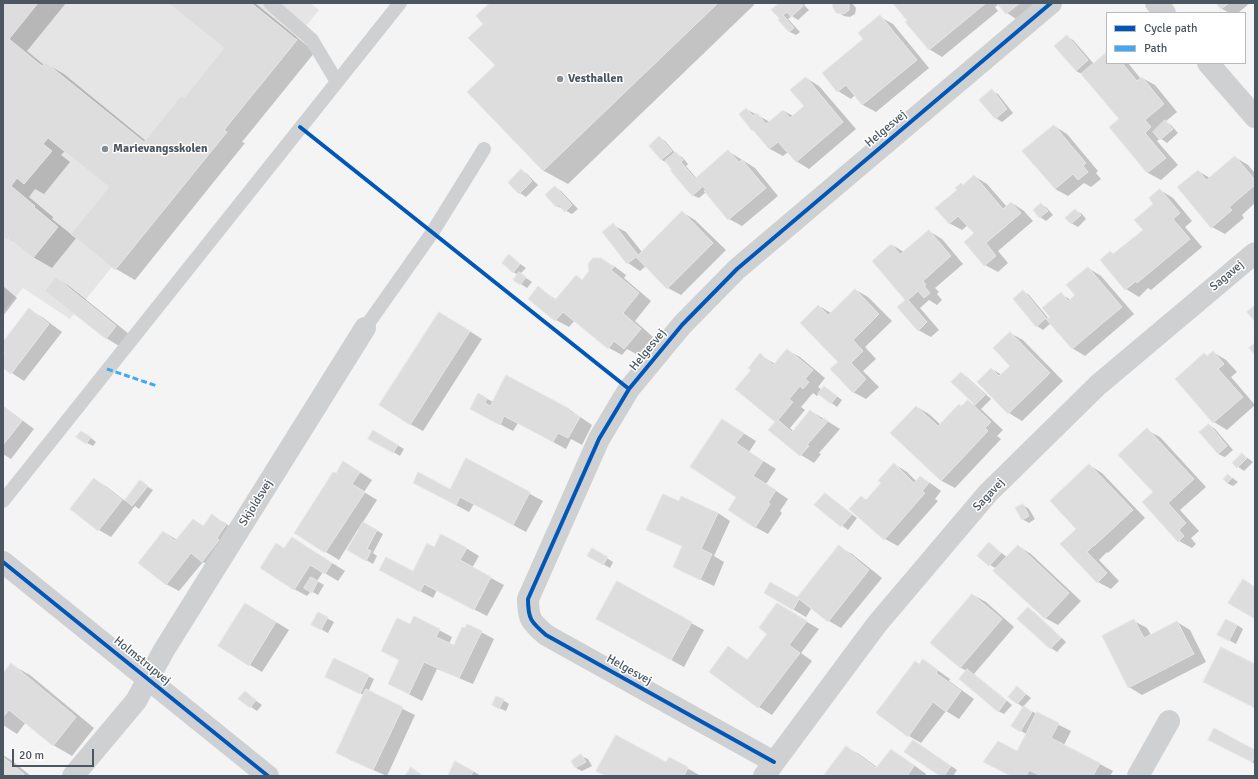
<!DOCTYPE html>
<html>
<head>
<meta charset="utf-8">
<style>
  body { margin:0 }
  #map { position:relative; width:1258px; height:779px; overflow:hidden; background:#f4f4f4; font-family:Signika,sans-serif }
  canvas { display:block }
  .frame { position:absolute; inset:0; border:4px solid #4a5661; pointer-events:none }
  .legend { position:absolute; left:1106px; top:12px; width:140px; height:52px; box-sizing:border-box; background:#fff; border:1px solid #b7bbc0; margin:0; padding:5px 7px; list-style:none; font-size:12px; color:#4a5661 }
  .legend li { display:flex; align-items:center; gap:8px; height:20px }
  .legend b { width:20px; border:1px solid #b7bbc0 }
  .scale { position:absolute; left:12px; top:749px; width:82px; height:18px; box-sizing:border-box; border:2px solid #4a5661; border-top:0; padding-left:5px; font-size:12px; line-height:14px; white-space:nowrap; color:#4a5661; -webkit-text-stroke:3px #fff; paint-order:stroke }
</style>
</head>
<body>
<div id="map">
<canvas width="1258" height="779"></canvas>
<div class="frame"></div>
<ul class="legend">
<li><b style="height:5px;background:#0057b8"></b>Cycle path</li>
<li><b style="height:5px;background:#3fa9f5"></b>Path</li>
</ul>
<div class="scale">20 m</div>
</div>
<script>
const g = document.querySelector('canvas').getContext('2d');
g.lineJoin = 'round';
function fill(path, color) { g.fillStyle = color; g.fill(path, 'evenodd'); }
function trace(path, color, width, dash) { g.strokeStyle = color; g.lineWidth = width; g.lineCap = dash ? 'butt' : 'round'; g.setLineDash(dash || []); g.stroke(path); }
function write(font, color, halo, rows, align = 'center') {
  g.font = font + ' Signika,sans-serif'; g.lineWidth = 3; g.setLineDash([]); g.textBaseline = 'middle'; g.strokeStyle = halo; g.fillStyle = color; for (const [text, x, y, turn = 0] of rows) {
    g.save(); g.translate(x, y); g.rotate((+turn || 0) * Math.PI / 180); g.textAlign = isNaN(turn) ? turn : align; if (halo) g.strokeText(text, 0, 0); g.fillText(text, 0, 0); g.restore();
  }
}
fill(new Path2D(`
  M3,3H310L319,10L70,319L23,288L3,312Z`), '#e6e5e6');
fill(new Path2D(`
  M3,3H66L27,51L44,65L45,63L64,74L146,141L185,99L226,48L170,3H255L315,52L242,142L245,143L135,280L116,269L77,237L52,268L33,257L21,247L3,235ZM65,151L110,187L72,235L52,219L53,217L29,197L35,189L44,194L70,162L61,155Z
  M491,3H753L754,5L568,184L544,171L468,92L496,65L484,24Z
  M781,3H806L804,5L809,10L798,20L792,16L788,19L800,32L796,35L790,32L779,20Z
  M834,3H852L856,8L855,14L850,17L844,16L837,12Z
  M894,3H1041L1019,21L1007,13L999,4L995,7L998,11L942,57L929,49Z
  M1217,3H1250L1238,13H1230L1222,9Z
  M880,17L893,24L929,68L876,112L863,105L855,95L851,99L838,91L864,39Z
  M1067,37L1073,40L1094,64L1107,53V63H1128L1141,79L1142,78L1155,85L1177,112L1165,122L1171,125L1178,133L1167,143L1160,138L1157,141L1178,165L1161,180L1148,173L1110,127L1120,119L1082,74L1076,71Z
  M806,78L819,86L856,129L809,169L796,161L788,152L783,156L770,149L756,132L753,131L740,114L746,109L770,122L784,111L793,116L805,106Z
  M992,91L998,94L1013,113L1002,122L996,118Z
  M1054,126L1067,134L1098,171L1096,173L1101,179L1091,187L1084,183L1068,196L1055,189Z
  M659,137L665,141L676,154L682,157L688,164L686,166L697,179L728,151L755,168L778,196L742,226L729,219L706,192L699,198L692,195L667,163L662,160L650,146Z
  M1235,157L1248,165L1255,173V203L1242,215L1244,218L1225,234L1212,227L1198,171L1210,178Z
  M521,170L527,174L538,185L526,197L520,193Z
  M974,176L987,184L1007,207L1012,203L1024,211L1033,221L998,251L1008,263L998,272L985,265L975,233L968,225L962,230L949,223Z
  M555,187L561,191L578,209L572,214L557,206Z
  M1160,190L1173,198L1192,221L1185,227L1202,247L1151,290L1148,288L1139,297L1126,289L1111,252L1114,255L1144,230Z
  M1041,204L1047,208L1053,215L1046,221L1040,217L1034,210Z
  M1075,210L1082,214L1086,219L1078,227L1071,223Z
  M682,212L695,220L726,250L681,295L668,288L646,266L640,271L628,263L613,225L626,232L642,252Z
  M929,231L942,239L963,264L935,288L939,292L937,294L942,300L937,305L929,300L920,308L939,330L931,337L918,330L906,300L892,245L904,252Z
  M509,256L526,268L520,274L532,282L527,288L515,280L519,275L513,272Z
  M601,259L614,266L626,275L624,278L651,301L635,321L653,337L638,355L627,349L622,355L609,348L575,320L569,327L556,320L529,298L538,288L557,300L576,276L583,280Z
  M1088,268L1101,276L1134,314L1085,356L1072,348L1051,323L1043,330L1037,326L1023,291L1029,295L1049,319L1051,317L1061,294L1071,300L1076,296Z
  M56,278L69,286L129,334L119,346L106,338Z
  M3,286L17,298L3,316Z
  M856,290L868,297L892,321L865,347L876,359L863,371L879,387L866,399L853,392L839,362L819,306L831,313Z
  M30,310L42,317L62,332L24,381L3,367V357L7,352L3,349V343Z
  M452,320L482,339L423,431L410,424Z
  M1010,333L1023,340L1063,381L1022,421L1009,413L978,382L992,369L1002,375L1011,366Z
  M787,350L800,357L825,378L818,387L822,390L830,391L842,400L837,407L819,394L817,396L813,393L801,407L805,410L790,428L794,432L811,411L840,429L819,453L821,454L814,463L801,455L770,429L776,422L752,370L760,355L775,364Z
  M1213,352L1226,360L1237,372L1231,377L1255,405L1227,430L1214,422L1176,379L1204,354L1208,357Z
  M961,373L967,377L991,399L981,409L1003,430L997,436L1001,439L955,488L942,481L892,433L917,407L929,414L941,425L968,401L976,406L952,382Z
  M507,377L570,410L592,425L582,445L571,439L566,449L518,423L513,431L484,416L478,394L493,402Z
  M3,406L34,429L11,459L3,454Z
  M722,420L756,441L749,452L776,469L766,484L788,499L780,511L782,513L768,534L755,527L738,497Z
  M1209,425L1215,429L1233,450L1225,457L1218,454L1200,432Z
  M1147,430L1160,437L1206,487L1180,510L1199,531L1191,538L1196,544L1192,548L1179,541L1154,492Z
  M374,431L404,449L400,456L370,438Z
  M87,435L96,442L93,446L87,443Z
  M1242,454L1253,462L1244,471L1233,463Z
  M467,460L543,501L526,532L474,504L469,512L427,490H450Z
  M344,462L372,480L364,492L377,500L363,522L383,534L373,553L377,556L373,564L349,550L360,530L358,529L339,560L295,533Z
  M894,464L907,472L917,482L921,477L933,485L941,491L935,499L938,501L898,546L885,539L861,497L867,500L882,483Z
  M1089,465L1102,473L1145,518L1108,553L1107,552L1099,560L1119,581L1111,589L1098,582L1078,529Z
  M1228,475L1238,482L1233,486L1227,483Z
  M94,479L107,487L125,501L140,482L153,490L139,509L135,506L111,537L99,530Z
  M825,494L857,518L848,530L816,505Z
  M680,502L718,513L730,521L714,556L724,562L714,586L674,567L683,547L648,529Z
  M1023,505L1029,509L1035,519L1029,523L1022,519Z
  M212,516L225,523L238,533L215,569L203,562L179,591L166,584L164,532L177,540L193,520L204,526Z
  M989,543L1008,558L1018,546L1031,554L1081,601L1058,625L1045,618L997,569L990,565Z
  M305,546L345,571L338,581L323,572L317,581L324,585L318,595L311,591L307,596L294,589Z
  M839,547L852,554L882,578L841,628L829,621L812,607L806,617L765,593L798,598Z
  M435,548H466L479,556L472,568L504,585L487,616L437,590L433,598L393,577L413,572Z
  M592,549L613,562L610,568L588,556Z
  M973,595L986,602L1014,627L974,674L1012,705L1004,714L998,711L967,671L961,668L932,643Z
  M778,605L819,629L801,653L812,661L772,715L759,707L711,671L729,647L748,660L768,633Z
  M1028,609L1034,612L1066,642L1057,652L1051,648L1019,619Z
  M258,611L289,630L262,672L250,665Z
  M319,614L334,622L328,633L313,625Z
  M1134,621L1147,628L1151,635L1177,622L1190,630L1206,662L1142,695L1129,687Z
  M691,623L704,630L684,667L610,626Z
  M1237,625L1243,629L1236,644L1225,638Z
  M411,626L439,630L452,637L449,644L454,646L481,632L494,639L473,684L437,669L422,701L389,684L400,660Z
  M923,660L950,679L949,681L974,699L959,719L946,711L921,743L909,736L920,665Z
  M12,665L30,675L94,728L72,756L53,745L26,722L17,734L3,725V675Z
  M368,676L374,679L368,692L415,715L387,776L350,760L337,752L364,695L333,680Z
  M1017,687L1031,698L1023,707L1017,703Z
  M245,693L262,705L257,711L240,699Z
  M503,700L509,704L506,711L499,708Z
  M1031,711L1071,731L1064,745L1113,771L1110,776H1011L1017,752L1026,734L1013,726Z
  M1215,743L1255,751V764Z
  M920,745L957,770L953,776H941Z
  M846,747L859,754L878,768L891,750L904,758L926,774L925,776H826Z
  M3,755L11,760L31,776H3Z
  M581,756L588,759L592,766L582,771L576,768L572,761Z
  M669,758L701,776H608L667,764Z
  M456,763L473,771L481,776H449Z`), '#0003');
const building = new Path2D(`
  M3,3H38L9,39L42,66L45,62L144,142L181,96L184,98L224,48L168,3H251L297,40L224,130L227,132L115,270L71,234L109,187L48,138L43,144L52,151L24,184L17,178L11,186L35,206L34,207L58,227L33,258L9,238L7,240L3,237Z
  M490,3H718L543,171L467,92L495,65L468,38L483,24L476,16Z
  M779,3H801L803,6L791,17L787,12L783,15L794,28L789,32L778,20L779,18L771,10Z
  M833,3H849V10L844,14L836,13L833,8Z
  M893,3H986L929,50L905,22L907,21Z
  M997,3H1020L1006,14Z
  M1216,3H1229L1221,9Z
  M880,15L917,60L862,105L846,85L837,92L822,73L863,39L858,33Z
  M1067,35L1088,60L1076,71L1054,46Z
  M1107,52V63H1122L1137,81L1142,77L1164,104L1145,120L1151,127L1145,133L1166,158L1147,173L1109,127L1119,119L1081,74Z
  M806,77L843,122L796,162L778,142L769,149L753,130L752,131L739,114L746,108L753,116L757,113L766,124L783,110L790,118L804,106L790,90Z
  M992,89L1007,109L995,119L979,100Z
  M1165,120L1173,129L1160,140L1153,132Z
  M1054,125L1086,163L1083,166L1088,172L1078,180L1073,174L1055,189L1022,151Z
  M659,136L672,151L661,160L649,146Z
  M728,150L739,162L742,160L766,188L728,220L704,191L706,190L696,178Z
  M676,152L683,160L681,162L702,187L692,196L670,170H672L665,161Z
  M1235,156L1255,180V185L1229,207L1232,210L1211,228L1177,187L1198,170L1206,180Z
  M521,169L532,181L519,194L508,183Z
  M974,175L1003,209L1011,202L1021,213L986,243L996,256L984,266L964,242L974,233L958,216L949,224L935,208L957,190L955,188L961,183L963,185Z
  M555,186L572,205L565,212L558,204L556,207L545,195Z
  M1160,189L1180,213L1173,219L1190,239L1137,283L1136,281L1125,290L1100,260L1110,251L1113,254L1143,230L1134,220L1153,204L1149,198Z
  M1041,203L1048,211L1039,218L1033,210Z
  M1075,209L1081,215L1071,224L1065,218Z
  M682,211L713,243L667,289L636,257L627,264L602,232L613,223L638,255Z
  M929,230L951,256L923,281L926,285L924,286L930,293L924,298L918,291L908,300L927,322L918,331L897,307L905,300L872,261L891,244L900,254Z
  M509,254L520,264L513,273L502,263Z
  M593,258H601L614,267L611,270L639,293L623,313L641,329L624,349L614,341L608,349L563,312L555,321L528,299L538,286L555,300L576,275L582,280L589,271L588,264Z
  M1088,267L1122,307L1072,349L1046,319L1050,317L1042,308L1061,292L1068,301L1075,295L1066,285Z
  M519,272L526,277L520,285L513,280Z
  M56,277L116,326L106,339L45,291Z
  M855,289L879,314L853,340L863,351L851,363L866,379L853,393L830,369L838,362L800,323L818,305L828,315Z
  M1023,290L1046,318L1036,327L1013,299Z
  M1255,305V322L1247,312Z
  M29,308L49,324L11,374L3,368V355L5,352L3,350V342Z
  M439,312L470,331L410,425L379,405Z
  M1010,332L1050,373L1008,414L977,382L991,368L999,376L1010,366L993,348Z
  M1255,343V355L1249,348Z
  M787,349L813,370L805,379L809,382L803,389L800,386L789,399L793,402L778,420L792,432L810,410L822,420L824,418L828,421L807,445L809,446L800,456L768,430L775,422L735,389L751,370L748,368L760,353L773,365Z
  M1213,351L1224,364L1218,369L1243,397L1213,423L1175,379L1204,353L1207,356Z
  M961,372L985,395L975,405L951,382Z
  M506,375L570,409L569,411L580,417L568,438L558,433L553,442L504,416L500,425L470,409L478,393L487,398L485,403L490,406Z
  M824,386L837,396L831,404L818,394Z
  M968,400L991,422L985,428L988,431L941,481L890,433L916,406L938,426L959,404L961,406Z
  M3,407L22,421L3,445Z
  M722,419L744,433L736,443L763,461L753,476L776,490L768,503L770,504L755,528L728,510L736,497L690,467Z
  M1209,424L1227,446L1218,454L1199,432Z
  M1147,428L1194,479L1168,503L1186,523L1179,530L1184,536L1178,542L1142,502L1153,492L1118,455Z
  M373,430L398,445L393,453L368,439Z
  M81,431L91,437L86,444L76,437Z
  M1242,453L1247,458L1237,468L1232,463Z
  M466,458L530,492L513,525L460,497L456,505L413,483L418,472L450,489Z
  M343,461L360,472L352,484L365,492L325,553L294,533L333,472L336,473Z
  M894,463L914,483L920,476L929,483L922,491L925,493L884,540L849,509L861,496L866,500L881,483L878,481Z
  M1089,464L1133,510L1094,546V545L1087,552L1107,573L1097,583L1060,544L1076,529L1050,501Z
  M1228,474L1232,478L1227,483L1223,479Z
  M94,478L122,500L98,531L70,509Z
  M140,480L148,486L132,506L125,500Z
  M825,493L852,514L841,527L814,505Z
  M663,494L679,501L681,496L718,513L701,549L712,554L700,580L673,567L682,546L646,530Z
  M1023,504L1029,516L1022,520L1015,508Z
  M212,514L226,525L217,538L219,540L202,562L191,553L166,585L138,563L163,531L175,541L193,519L203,526Z
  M363,522L377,530L367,549L371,551L366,561L347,550Z
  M441,534L467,548L460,560L491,577L474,610L424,584L420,592L379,570L386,557L413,571L427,543L434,547Z
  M292,537L332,563L325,574L310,565L294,590L260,568L276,543L284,548Z
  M989,542L1001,553L989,566L977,556Z
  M839,545L869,570L828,622L799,599L793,610L764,593L770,582L797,597Z
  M1018,545L1069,593L1045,619L993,571Z
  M592,548L608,557L603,565L587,556Z
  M311,577L318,581L312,593L304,588Z
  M1243,579L1255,587V619L1228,603Z
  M617,581L692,622L671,660L596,619Z
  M972,594L1002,619L960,668L930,643Z
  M245,603L276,622L249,666L218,646Z
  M777,603L807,621L789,645L800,653L758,708L709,672L728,646L747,660L767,634L759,628Z
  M1028,607L1061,638L1050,649L1017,619Z
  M318,612L328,617L321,630L311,625Z
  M414,616L440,629L436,637L454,645L462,627L465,628L467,624L482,631L459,678L424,662L409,694L388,684L399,660L381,651L397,618L410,624Z
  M1134,619L1144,638L1177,621L1194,654L1128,688L1102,636Z
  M1226,619L1237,625L1229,641L1217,635Z
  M1221,647L1255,664V708L1203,682Z
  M334,658L369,675L360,694L325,677Z
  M923,659L938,670L936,673L961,691L946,712L933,702L908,737L876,713L915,661L919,664Z
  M11,663L76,717L53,746L9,710L3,717V674Z
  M967,669L1006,701L998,712L959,679Z
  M1017,686L1026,694L1017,704L1008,697Z
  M366,689L403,707L373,770L336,753Z
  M245,691L256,700L250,708L238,699Z
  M496,696L504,699L499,709L492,705Z
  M1024,706L1032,712L1020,732L1011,726Z
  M1037,712L1059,723L1051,738L1100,763L1093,776H1041L1029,770L1026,776H1011L983,762L998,741L1017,751Z
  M1214,728L1255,750V756L1252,762L1208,740Z
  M616,735L666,762L669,757L688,767L684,776H606L596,771Z
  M913,740L951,766L944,776H940L904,752Z
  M846,746L876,768L891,749L914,766L907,776H824V775Z
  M581,754L586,762L575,768L571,761Z
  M3,757L24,774L23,776H3Z
  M455,761L473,771L471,776H448Z
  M411,767L423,776H405Z`);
fill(building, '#ddddde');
trace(building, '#e5e6e7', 1);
trace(new Path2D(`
  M270,3L312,40L337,82
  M365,328L432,233L484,149
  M3,501L400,3`), '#ced0d2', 14);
trace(new Path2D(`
  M1156,3L1165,13
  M1208,63L1255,117
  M774,762L546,635C531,622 528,619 528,599L599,439L629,389L682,325L737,269L1051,3
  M73,776L136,701L164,650L365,328
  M764,776L877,624L988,493L1098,385L1255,253
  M1138,776L1169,721`), '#ced0d2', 22);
trace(new Path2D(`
  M3,562L268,776`), '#ced0d4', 22);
trace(new Path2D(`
  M107,369L157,386`), '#3fa9f5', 3, [6, 3]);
trace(new Path2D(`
  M300,127L629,389
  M3,562L268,776
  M774,762L546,635C531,622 528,619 528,599L599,439L629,389L682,325L737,269L1051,3`), '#0057b8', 4);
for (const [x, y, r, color] of [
  [560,79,4,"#868d94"],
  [105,149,4,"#868d94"]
]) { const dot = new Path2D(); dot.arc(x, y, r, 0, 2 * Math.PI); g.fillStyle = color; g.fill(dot); trace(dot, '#fff', 1.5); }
write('bold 12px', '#4a5661', '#fff', [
  ["Vesthallen",568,79],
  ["Marievangsskolen",113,149]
], 'left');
write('12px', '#4a5661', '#fff', [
  ["Helgesvej",886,129,-40],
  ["Sagavej",1227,276,-40],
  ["Helgesvej",648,350,-51],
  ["Sagavej",989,495,-47],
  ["Skjoldsvej",256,503,-58],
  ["Holmstrupvej",142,661,39],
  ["Helgesvej",629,670,29]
]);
</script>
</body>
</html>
